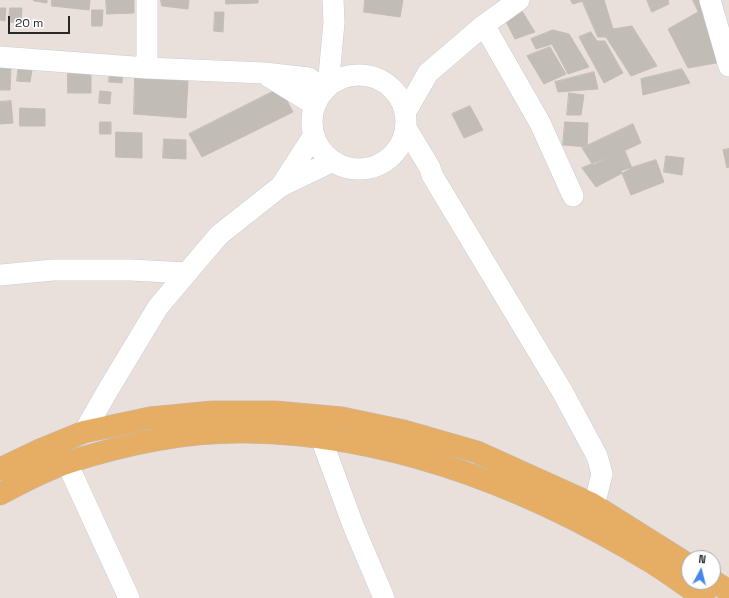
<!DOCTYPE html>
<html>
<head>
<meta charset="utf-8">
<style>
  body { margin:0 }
  #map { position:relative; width:729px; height:598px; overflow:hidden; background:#eae0db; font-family:"Space Grotesk",sans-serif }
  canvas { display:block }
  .north { position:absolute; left:681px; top:550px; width:40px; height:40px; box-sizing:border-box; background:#fff; border:1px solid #a9a9a9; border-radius:50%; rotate:7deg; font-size:11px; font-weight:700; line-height:16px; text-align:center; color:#282828 }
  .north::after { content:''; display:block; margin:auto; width:14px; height:18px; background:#4685eb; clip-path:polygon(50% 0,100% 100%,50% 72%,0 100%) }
  .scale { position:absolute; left:8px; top:16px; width:62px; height:18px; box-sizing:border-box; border:2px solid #282828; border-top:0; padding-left:5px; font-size:12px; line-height:14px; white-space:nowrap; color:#282828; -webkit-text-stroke:3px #fff; paint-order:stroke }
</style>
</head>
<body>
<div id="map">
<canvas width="729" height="598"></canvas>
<div class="north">N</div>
<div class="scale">20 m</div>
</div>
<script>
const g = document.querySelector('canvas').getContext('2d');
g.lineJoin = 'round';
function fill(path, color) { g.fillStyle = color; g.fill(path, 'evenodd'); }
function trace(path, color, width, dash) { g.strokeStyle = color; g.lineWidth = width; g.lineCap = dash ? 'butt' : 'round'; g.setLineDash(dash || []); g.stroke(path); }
const building = new Path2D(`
  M34,0H47V3L34,1Z
  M52,0H90L89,10L52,6Z
  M106,0H134V13L107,14Z
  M161,0H189L188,9L162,6Z
  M226,0H258V3L226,4Z
  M365,0H403L400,17L364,12Z
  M571,0H583V1L573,4Z
  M582,0H604L613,29L632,26L657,66L631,76L606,37H598Z
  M647,0H668L669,4L652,12Z
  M693,0H711L727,61L688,68L668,29L698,12Z
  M517,3L535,32L515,39L502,14Z
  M0,8H6L5,21L0,20Z
  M10,8H22L21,23L9,22Z
  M92,10H103L102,26H92Z
  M215,12H224L223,32L214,31Z
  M553,30L569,34L589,67L568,74L552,44L536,49L531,39Z
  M591,32L597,41H605L623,73L604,83L579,37Z
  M550,47L566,74L544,84L527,56Z
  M19,62L33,64L30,82L17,81Z
  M0,68L11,69L10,90H0Z
  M110,69L123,70L122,83L109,82Z
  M682,69L690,83L643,95L641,79Z
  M594,72L598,89L558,92L555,82Z
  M68,73H91V93H68Z
  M135,77L188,80L186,118L134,114Z
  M280,88L293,112L202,157L189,134Z
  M100,91L111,92L110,104L99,103Z
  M569,93L584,95L581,115H567Z
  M11,101L13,123L0,124V102Z
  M470,106L483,130L464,138L452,114Z
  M20,108L45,109V126H20Z
  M100,122H111V134H100Z
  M565,122L588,123L587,147L563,145Z
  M633,124L641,143L593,165L582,148Z
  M116,132L142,133V158L116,157Z
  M164,139L186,140V159L163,158Z
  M729,149V167L727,168L723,150Z
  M625,151L632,168L596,187L582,168Z
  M666,156L684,158L682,175L664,172Z
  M656,160L664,182L631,195L621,171Z`);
fill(building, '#c2bcb6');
trace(building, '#c4bcb5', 1);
const minor = new Path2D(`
  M147,0V68
  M710,0L729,66
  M484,25L540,123L573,196
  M0,57L147,68L264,73L309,78L323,91
  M312 122a47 47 0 1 1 94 0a47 47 0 1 1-94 0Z
  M268,76L315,105
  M328,86L334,23L333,0
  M405,113L428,73L484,25L519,0
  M406,128L430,168L432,175L562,391L597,456L602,474L597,494L586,520
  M281,186L314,135
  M0,275L53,270H131L187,273
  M84,432L108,390L158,307L219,235L281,186L333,161
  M321,438L353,525L384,598
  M67,463L129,598`);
const major = new Path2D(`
  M0,469L40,450L84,432L150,418L212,412H276L342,418L404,431L477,452L592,504L689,565
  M0,494C22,482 45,470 69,462C125,444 187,431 246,432C390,434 529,488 651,562C669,573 686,586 704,598
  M713,581L729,591`);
trace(minor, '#c6ccd5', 22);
trace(major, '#bebebe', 23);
trace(minor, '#fff', 21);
trace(major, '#e5ae64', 22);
</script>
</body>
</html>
